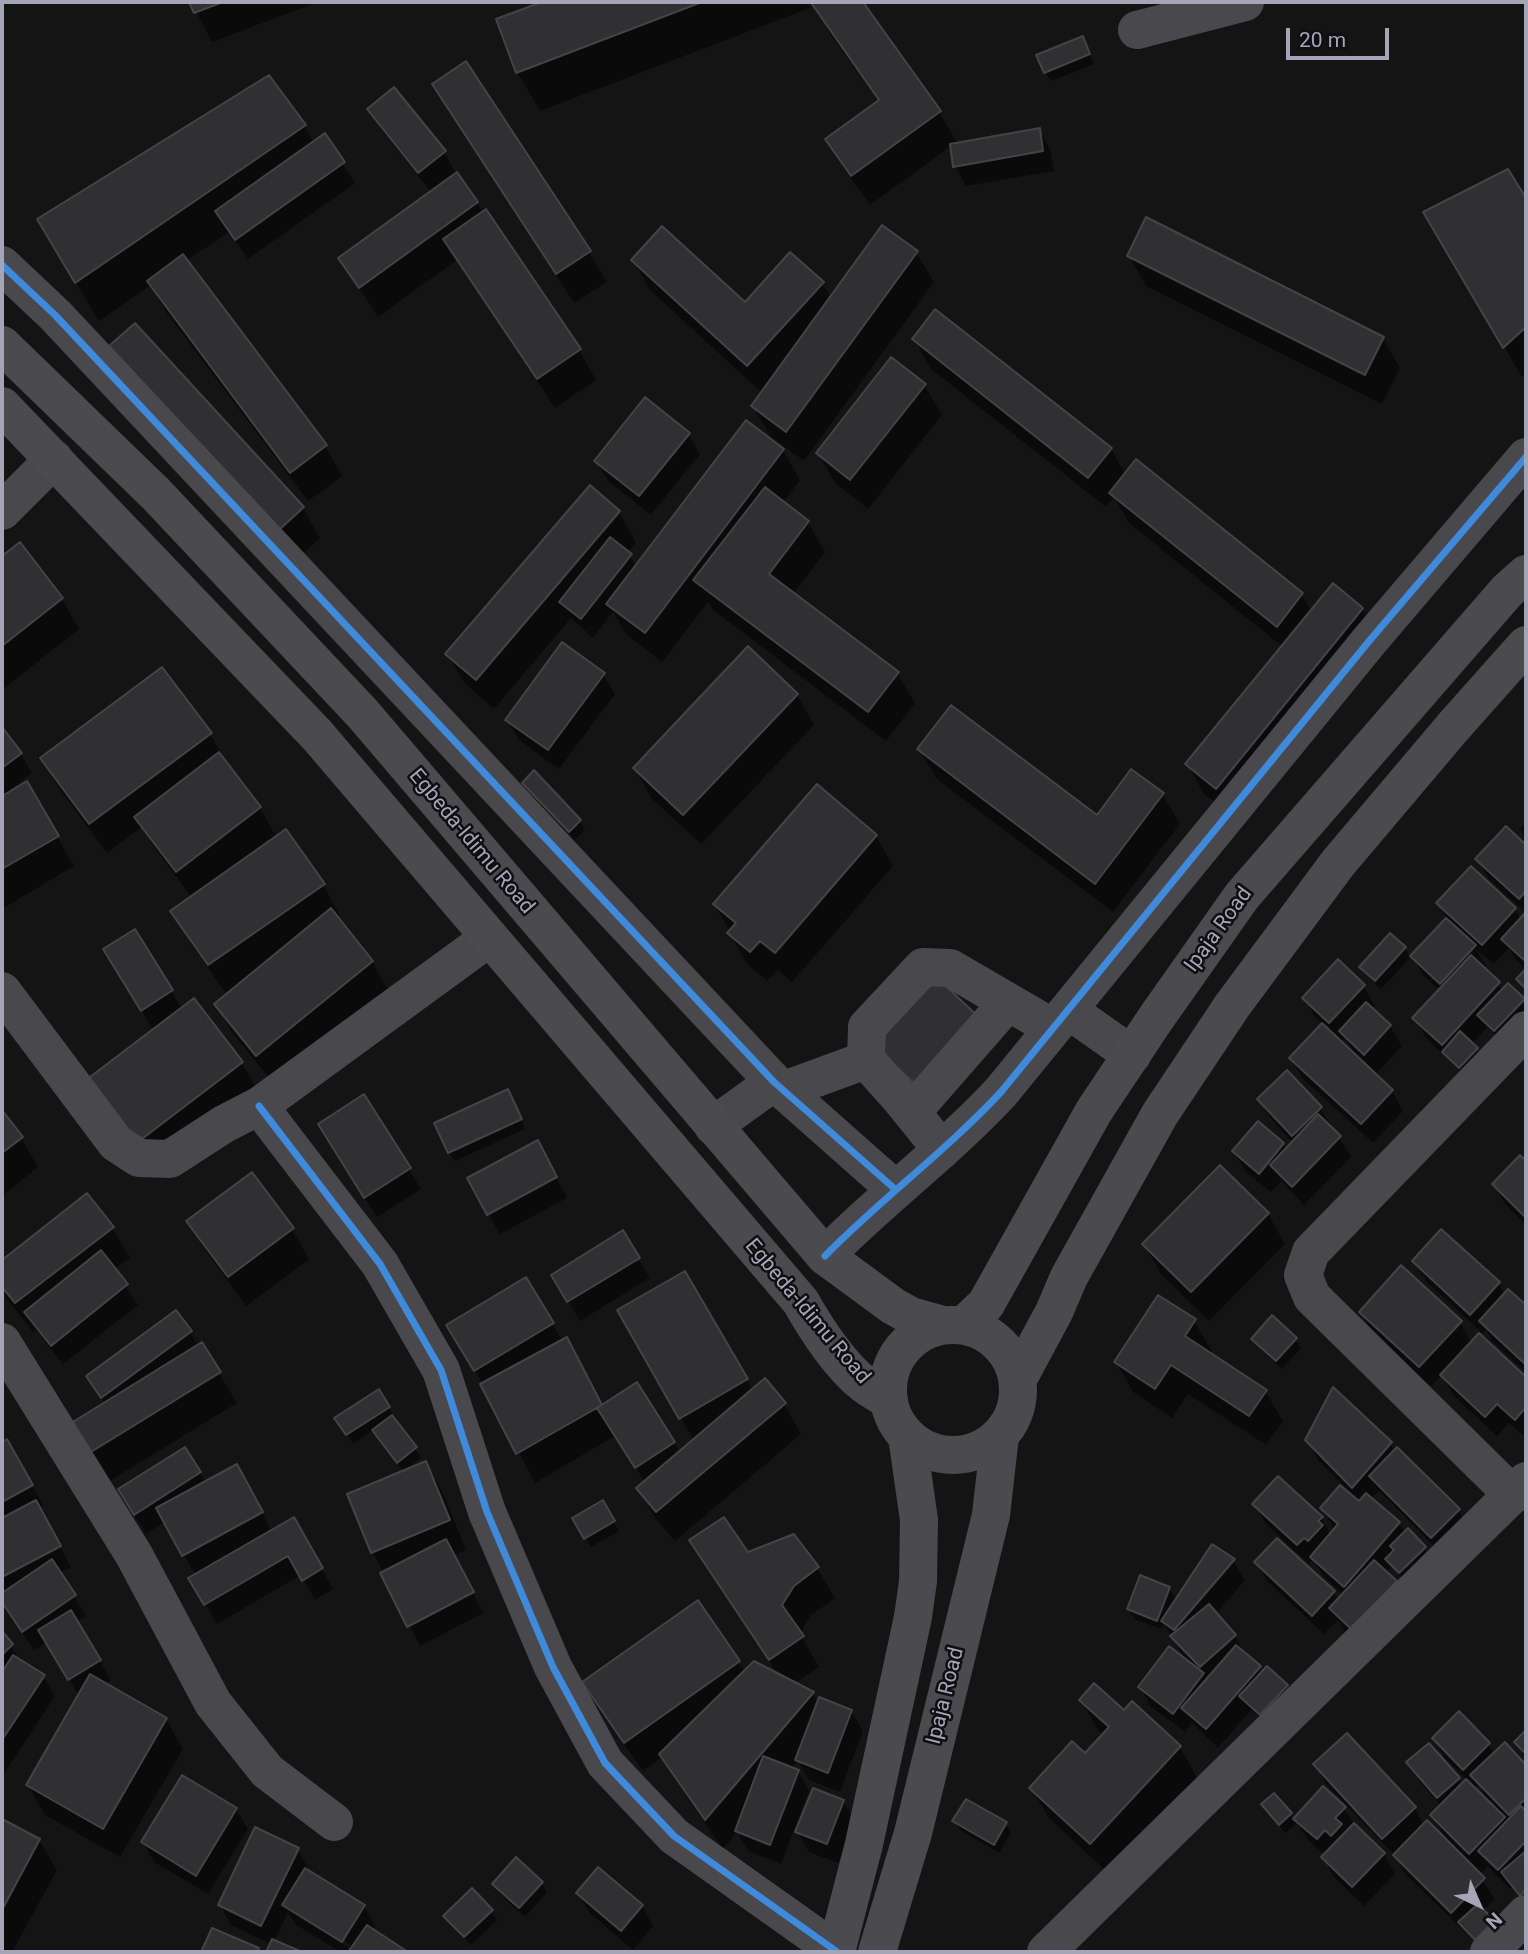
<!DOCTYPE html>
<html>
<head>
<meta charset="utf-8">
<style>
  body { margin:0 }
  #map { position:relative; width:1528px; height:1954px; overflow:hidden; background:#141414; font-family:Roboto,sans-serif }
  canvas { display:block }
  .frame { position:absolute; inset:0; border:4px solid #a4a5b6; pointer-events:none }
  .north { position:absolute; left:1444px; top:1870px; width:70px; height:70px; -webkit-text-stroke:5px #0f0e10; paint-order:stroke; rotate:136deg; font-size:19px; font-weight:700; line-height:28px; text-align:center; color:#a4a5b6 }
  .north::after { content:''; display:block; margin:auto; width:24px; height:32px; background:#a4a5b6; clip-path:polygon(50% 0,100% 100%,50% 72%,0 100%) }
  .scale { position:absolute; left:1286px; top:28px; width:103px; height:32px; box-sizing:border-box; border:4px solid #a4a5b6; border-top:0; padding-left:9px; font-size:21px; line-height:24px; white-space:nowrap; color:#a4a5b6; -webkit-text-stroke:5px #0f0e10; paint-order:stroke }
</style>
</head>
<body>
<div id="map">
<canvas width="1528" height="1954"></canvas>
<div class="frame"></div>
<div class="north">N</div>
<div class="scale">20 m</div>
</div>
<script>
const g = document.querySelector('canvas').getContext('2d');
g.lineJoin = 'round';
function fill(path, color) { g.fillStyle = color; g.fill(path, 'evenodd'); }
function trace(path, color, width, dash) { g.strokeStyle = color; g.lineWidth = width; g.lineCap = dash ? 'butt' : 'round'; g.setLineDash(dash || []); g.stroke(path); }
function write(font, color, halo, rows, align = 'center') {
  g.font = font + ' Roboto,sans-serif'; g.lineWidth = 5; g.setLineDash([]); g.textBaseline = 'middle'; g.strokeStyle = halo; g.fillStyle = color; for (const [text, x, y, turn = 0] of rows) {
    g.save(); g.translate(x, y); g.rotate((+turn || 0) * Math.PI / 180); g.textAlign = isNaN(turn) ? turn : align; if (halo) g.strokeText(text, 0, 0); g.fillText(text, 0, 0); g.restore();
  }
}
fill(new Path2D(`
  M191,2H318L212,42Z
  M547,2H807L810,8L540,111L517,72L498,20Z
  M819,2H861L939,112L958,144L1039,130L1050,149L1054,171L966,186L955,166L952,145L870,205L844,169L827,139L879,102L831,35L814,5Z
  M1082,38L1094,64L1051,81L1045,72Z
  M434,84L589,252L607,282L574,303Z
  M369,109L444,152L455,172L579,350L596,380L555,408L457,260L378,317L340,258L431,192L381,129Z
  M304,126L314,143L324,136L355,183L248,259L229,232L186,261L325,446L342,476L308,501L166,312L151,285L99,321L62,259Z
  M1507,171L1526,202V373L1522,377L1425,213Z
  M916,252L934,282L804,461L770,436L753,406L762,393L650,290L633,260L745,304L822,283L831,298Z
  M1129,256L1383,339L1400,368L1382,404L1146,286Z
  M135,325L303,508L320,538L297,559Z
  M914,339L1111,449L1126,475L1136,462L1302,595L1312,612L1333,586L1362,609L1379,639L1234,817L1204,794L1187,764L1283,647L1129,523L1114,497L1106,507L931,369Z
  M924,385L942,415L868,509L835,483L818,453Z
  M746,422L783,450L800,480L783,503L808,522L825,552L793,594L897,673L915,703L886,741L713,610L708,602L662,662L626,634L613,612L593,638L571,618L494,709L465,684L447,654L590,488L619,512L636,542L627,553L637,566Z
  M688,434L700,454L651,515L608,481L596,461Z
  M19,545L62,599L79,629L2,690V558Z
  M603,674L615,694L559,769L519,740L507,720Z
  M797,695L814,725L701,844L652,799L635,769Z
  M2,730L20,753L32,773L10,790L11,792L27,784L74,866L2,909Z
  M210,734L227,764L260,808L277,838L323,885L340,915L336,918L372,962L389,991L275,1085L233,1034L216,1004L227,995L190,942L173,912L192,898L154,847L142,827L107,853L59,788L42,759Z
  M919,749L1097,818L1132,772L1163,795L1180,824L1113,912L937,779Z
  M524,783L580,821L585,830L575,840L529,792Z
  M1526,823V839L1520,829Z
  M1506,828L1526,847V913L1489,879L1477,859Z
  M876,836L893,866L792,982L778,970L767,981L746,963L715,904Z
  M1438,904L1515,909L1521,920L1526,915V970L1515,959L1509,948L1494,964L1476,949L1486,966L1483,969L1498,983L1503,991L1524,1000L1526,1012L1500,1039L1487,1027L1472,1044L1482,1058L1465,1076L1426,1038L1415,1018L1440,991L1424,976L1412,956L1447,919Z
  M134,931L182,1009L242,1063L259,1093L153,1173L105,1111L154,1031L116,969Z
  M1405,948L1410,958L1381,989L1367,976L1361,967Z
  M1363,986L1375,1006L1372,1009L1390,1026L1402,1046L1375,1075L1392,1091L1403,1111L1373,1143L1303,1079L1291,1059L1323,1025L1316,1018L1304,998ZM1345,1038L1356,1056L1340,1043Z
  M363,1097L421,1189L377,1217L331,1144Z
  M1259,1100L1320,1108L1351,1157L1304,1205L1281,1181L1271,1192L1246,1172L1234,1152L1283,1144L1286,1150L1293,1143L1271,1119Z
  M513,1101L525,1129L455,1161L449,1152Z
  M2,1113L21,1138L38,1167L2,1196Z
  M1520,1158L1526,1164V1225L1505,1204L1494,1184Z
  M549,1163L567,1198L500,1234L488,1214Z
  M87,1196L112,1228L130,1258L114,1270L138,1305L63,1364L36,1330L33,1332L8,1300L2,1289V1262Z
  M1268,1214L1285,1244L1209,1321L1161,1274L1144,1244Z
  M188,1222L292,1229L309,1259L246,1306L206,1251Z
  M638,1259L650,1278L580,1321L553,1275Z
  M1414,1261L1498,1283L1505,1295L1509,1291L1526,1307V1372L1492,1341L1486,1330L1482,1333L1426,1281Z
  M684,1273L753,1391L784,1404L801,1434L675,1541L655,1518L638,1488L645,1482L615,1436L535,1483L483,1384L448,1325L526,1279L563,1342L567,1340L603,1407L674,1442L680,1453L694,1441L619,1311Z
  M176,1312L199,1346L202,1345L237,1403L105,1484L70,1425L105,1404L88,1377Z
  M1361,1312L1460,1322L1472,1343L1479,1336L1526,1379V1438L1509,1423L1497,1436L1454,1396L1442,1375L1431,1386L1372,1332Z
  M1194,1321L1212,1351L1209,1354L1265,1391L1283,1421L1266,1445L1188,1394L1172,1418L1133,1392L1116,1362Z
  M1254,1339H1295L1301,1348L1282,1369L1259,1348Z
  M378,1392L421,1458L403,1471L374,1430L353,1444L342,1427Z
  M1307,1440L1390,1444L1395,1451L1397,1449L1459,1511L1471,1530L1444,1557L1379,1490L1371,1499L1399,1524L1405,1533L1424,1548L1430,1557L1405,1581L1391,1566L1385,1573L1363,1648L1342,1628L1338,1620L1324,1634L1268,1582L1256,1562L1334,1592L1338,1601L1344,1595L1324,1577L1313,1559L1309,1564L1266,1524L1254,1504L1321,1518L1331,1535L1335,1530L1322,1508L1353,1495L1318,1460Z
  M7,1441L43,1505L39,1508L71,1567L59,1573L86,1616L76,1622L111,1680L105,1684L166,1719L183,1749L120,1857L45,1815L28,1785L79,1696L47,1642L34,1650L2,1603V1444Z
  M185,1449L206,1483L248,1486L272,1532L294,1519L333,1589L315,1600L301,1575L217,1624L191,1579L196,1576L165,1522L146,1534L131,1510Z
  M426,1463L443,1493L466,1550L454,1555L483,1613L420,1646L373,1552Z
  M603,1502L619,1531L591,1547L574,1519Z
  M692,1541L817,1568L835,1598L810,1616L800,1634L819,1667L794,1684L813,1694L819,1703L851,1711L863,1731L840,1792L809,1780L798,1761L791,1769L798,1771L809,1791L781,1864L748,1851L737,1832L723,1849L678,1784L663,1757L643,1771L601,1712L584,1682L698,1603L745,1673L779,1676Z
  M1233,1561L1245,1580L1216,1614L1235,1636L1246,1656L1263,1673L1286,1686L1292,1696L1266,1723L1251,1710L1218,1748L1192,1723L1185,1732L1151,1707L1140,1687L1187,1662L1164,1624L1162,1629L1134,1619L1129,1609L1169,1588L1177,1601Z
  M2,1634L22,1662L43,1676L55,1696L2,1777Z
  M1081,1700L1124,1713L1180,1747L1197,1777L1108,1873L1049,1818L1031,1788L1085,1755L1104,1735L1098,1730Z
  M1434,1738L1488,1744L1494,1754L1504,1745L1526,1768V1904L1512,1887L1510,1889L1488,1866L1479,1875L1495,1899L1483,1911L1484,1950L1406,1875L1396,1857L1326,1784L1315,1765L1415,1808L1424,1825L1446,1839L1432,1816L1441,1806L1420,1782L1409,1763L1459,1779L1462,1785L1467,1780L1445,1758ZM1479,1785L1487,1800L1474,1789Z
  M1323,1789L1344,1808L1355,1826L1384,1854L1395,1874L1364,1906L1334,1877L1323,1857L1325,1855L1307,1839L1297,1823L1285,1833L1264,1805L1274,1795L1294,1821Z
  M843,1801L855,1821L838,1863L809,1852L797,1832Z
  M236,1809L248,1829L208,1894L154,1862L143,1842Z
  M2,1821L39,1840L57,1870L12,1952H2Z
  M954,1821L1005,1824L1011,1833L999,1853L960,1830Z
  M298,1850L309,1870L308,1872L364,1906L375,1926L372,1931L405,1952H341L296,1925L288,1912L274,1942L298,1952H267L271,1944L231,1925L220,1905ZM299,1913L351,1945L349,1948L299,1917Z
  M542,1883L547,1892L525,1917L500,1894L494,1885Z
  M578,1893L642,1906L653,1926L633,1950L590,1913Z
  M491,1911L497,1920L471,1945L451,1925L446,1916Z`), '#0007');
const building = new Path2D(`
  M189,2H223L194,13Z
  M542,2H702L516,73L496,19Z
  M816,2H863L941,111L851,176L825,139L879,100L812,4Z
  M1083,36L1090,54L1044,73L1036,55Z
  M466,61L591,251L556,274L432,84Z
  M269,75L306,125L75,283L37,219Z
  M394,87L446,151L418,173L367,109Z
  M1040,128L1043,151L953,167L950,144Z
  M325,133L345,162L235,240L215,211Z
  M1508,169L1526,198V327L1503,348L1423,212Z
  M457,172L478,202L359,288L338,258Z
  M486,209L581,349L537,379L443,239Z
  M1146,217L1384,337L1365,375L1127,256Z
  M882,225L918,251L786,432L751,406Z
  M662,226L745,302L790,252L824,282L747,366L631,260Z
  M183,254L327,445L290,473L147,281Z
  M935,309L1112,448L1088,478L912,339Z
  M135,323L304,507L279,530L109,346Z
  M891,357L926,384L850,480L816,453Z
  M645,397L690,433L639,496L594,461Z
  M746,420L784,449L645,633L606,604Z
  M1136,459L1303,593L1277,627L1109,493Z
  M590,485L620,511L476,680L445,654Z
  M765,487L809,521L769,574L899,672L868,712L693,580Z
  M610,537L632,554L581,619L559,602Z
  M20,542L63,598L2,646V556Z
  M1333,583L1363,608L1216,789L1185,764Z
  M562,642L605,673L548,750L505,720Z
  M748,646L798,694L683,815L633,768Z
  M162,667L212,733L89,824L40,758Z
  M951,705L1097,815L1131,769L1164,793L1095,884L917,749Z
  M2,727L22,753L2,768Z
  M219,752L261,807L176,872L134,817Z
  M534,770L581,820L569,832L522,783Z
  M27,781L59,836L2,869V796Z
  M817,784L877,835L775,953L760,941L750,952L727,933L736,923L713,904Z
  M1506,826L1526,845V891L1519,899L1475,859Z
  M286,829L325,884L208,965L170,911Z
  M1471,866L1516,908L1482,945L1436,903Z
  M331,908L373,961L256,1056L214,1004Z
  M1526,912V957L1524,960L1501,939Z
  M1446,918L1476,945L1440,984L1410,956Z
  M135,929L173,990L141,1011L103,949Z
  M1390,933L1406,947L1375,981L1359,967Z
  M1471,955L1500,982L1442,1045L1412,1018Z
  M1338,959L1365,985L1329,1023L1302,998Z
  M1526,969V989L1516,979Z
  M937,978L981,1019L917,1086L874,1046Z
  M1508,983L1525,999L1494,1031L1477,1015Z
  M194,998L243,1062L134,1145L86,1080Z
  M1366,1002L1391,1025L1364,1055L1339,1031Z
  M1322,1023L1393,1090L1361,1124L1289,1058Z
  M1460,1031L1478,1048L1459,1068L1442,1052Z
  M1287,1070L1322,1107L1292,1136L1257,1099Z
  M508,1089L522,1119L448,1153L434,1123Z
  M364,1094L411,1168L364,1198L318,1124Z
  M2,1110L23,1137L2,1153Z
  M1318,1114L1341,1136L1292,1187L1270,1165Z
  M1258,1121L1284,1143L1259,1174L1232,1151Z
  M538,1140L557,1177L487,1215L467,1178Z
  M1520,1155L1526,1161V1218L1492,1184Z
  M1220,1165L1269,1213L1191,1292L1142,1244Z
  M252,1172L294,1228L228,1277L186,1221Z
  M87,1193L114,1227L15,1303L2,1287V1260Z
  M1441,1229L1500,1282L1470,1315L1412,1261Z
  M623,1230L640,1258L567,1302L551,1275Z
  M101,1250L128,1284L51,1346L24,1312Z
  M1401,1265L1462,1321L1419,1367L1359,1312Z
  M685,1271L748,1379L679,1419L617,1310Z
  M526,1277L554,1323L474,1371L446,1325Z
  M1508,1289L1526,1305V1365L1479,1321Z
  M1158,1295L1196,1319L1185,1336L1267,1390L1249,1416L1171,1365L1155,1389L1114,1362Z
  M176,1310L192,1331L101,1398L86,1376Z
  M1272,1315L1297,1338L1276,1361L1251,1339Z
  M1479,1333L1526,1377V1407L1515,1420L1497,1404L1485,1417L1440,1375Z
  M567,1337L602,1405L516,1454L480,1384Z
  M202,1342L221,1372L86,1455L68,1425Z
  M765,1378L786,1403L656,1512L636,1488Z
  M637,1382L675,1442L635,1468L597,1408Z
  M1333,1387L1392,1442L1352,1488L1305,1440Z
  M379,1389L390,1407L346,1435L334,1418Z
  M392,1415L417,1447L397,1463L372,1430Z
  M7,1439L33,1485L2,1502V1442Z
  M185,1447L201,1472L134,1515L118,1489Z
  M1397,1447L1460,1509L1431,1538L1369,1476Z
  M426,1461L450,1520L371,1553L347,1494Z
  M237,1464L263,1512L182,1556L156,1508Z
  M1278,1476L1323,1517L1318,1521L1323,1525L1308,1541L1304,1538L1297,1545L1252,1504Z
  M1340,1485L1359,1501L1366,1493L1400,1522L1344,1587L1310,1557L1338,1524L1320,1508Z
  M36,1500L61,1546L2,1577V1518Z
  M603,1500L615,1521L584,1539L572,1518Z
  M294,1517L323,1568L302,1581L288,1556L204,1605L188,1578Z
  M724,1517L748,1552L794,1534L819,1567L794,1586L782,1605L804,1636L769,1660L689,1540Z
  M1408,1528L1426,1547L1399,1573L1385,1559L1394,1550L1390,1546Z
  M1277,1538L1335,1591L1312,1616L1254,1562Z
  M446,1539L474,1592L407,1627L380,1573Z
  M1212,1544L1235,1559L1174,1630L1161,1621Z
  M52,1559L76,1595L22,1632L2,1602V1593Z
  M1374,1560L1397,1581L1351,1629L1329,1608Z
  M1140,1575L1170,1587L1157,1621L1127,1609Z
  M698,1600L740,1661L624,1743L582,1682Z
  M1209,1604L1236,1635L1200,1667L1170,1636Z
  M71,1610L101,1660L68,1680L38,1630Z
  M2,1631L13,1644L2,1655Z
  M1236,1645L1261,1666L1206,1729L1181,1708Z
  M1169,1646L1204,1673L1173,1714L1138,1687Z
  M13,1655L45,1675L2,1740V1672Z
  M754,1661L814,1692L705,1820L659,1754Z
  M1267,1666L1288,1685L1260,1715L1239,1696Z
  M90,1674L167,1718L103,1829L26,1785Z
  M1094,1683L1124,1710L1132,1701L1181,1746L1090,1844L1029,1788L1072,1741L1085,1753L1109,1727L1079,1700Z
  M819,1697L852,1710L828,1773L795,1760Z
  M1459,1711L1490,1743L1463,1770L1432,1738Z
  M1526,1730V1754L1514,1742Z
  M1347,1733L1416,1807L1382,1839L1313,1764Z
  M1505,1742L1526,1765V1798L1509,1815L1470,1775Z
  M1429,1743L1460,1778L1437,1798L1406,1762Z
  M763,1756L799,1770L770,1845L735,1831Z
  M182,1775L237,1808L196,1876L141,1842Z
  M1466,1779L1505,1817L1469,1854L1430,1815Z
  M1323,1786L1346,1807L1335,1818L1342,1824L1331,1836L1325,1830L1317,1839L1293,1819Z
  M813,1788L844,1800L827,1844L795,1832Z
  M1274,1793L1292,1813L1279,1825L1261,1804Z
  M966,1799L1007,1822L994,1845L952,1821Z
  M1521,1806L1526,1811V1841L1498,1870L1478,1851Z
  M2,1819L40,1839L2,1910Z
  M1427,1820L1485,1878L1451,1913L1393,1855Z
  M1354,1823L1385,1853L1352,1887L1321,1857Z
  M255,1827L299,1848L261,1926L218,1905Z
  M1526,1851V1890L1520,1896L1501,1872Z
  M516,1857L543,1882L519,1908L492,1884Z
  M598,1867L643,1905L621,1931L576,1893Z
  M305,1868L365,1905L342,1942L282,1905Z
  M472,1888L493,1910L464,1937L443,1916Z
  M1478,1904L1497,1923L1477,1942L1458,1922Z
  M367,1925L408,1952H348Z
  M212,1928L259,1948L257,1952H201Z
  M272,1939L302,1952H266Z`);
fill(building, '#303032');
trace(building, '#434348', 2);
trace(new Path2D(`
  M1137,30L1245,2
  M2,265L55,315L774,1082L896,1190
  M2,511L54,459
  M2,991L116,1143L139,1158L170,1159L224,1124L259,1106L489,938
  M1068,1010L1132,1055
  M784,1090L866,1060
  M259,1106L380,1264L441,1370L487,1512L553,1667L605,1763L674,1836L836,1951
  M912,1112L1008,1002
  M713,1126L774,1082
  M942,1150L900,1098L866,1060L867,1027L923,967L950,968L1053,1028
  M825,1256C881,1199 946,1151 1001,1092L1370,640L1526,457
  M2,1342L134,1555L213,1703L267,1771L334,1822
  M1513,1495L1312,1297L1303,1275L1311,1252L1526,1030
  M1046,1952L1526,1481
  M1489,1952L1526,1914`), '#48484d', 38);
trace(new Path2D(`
  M2,345L156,494L363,714L825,1256L893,1306L911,1316L943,1325
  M2,406L317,735L801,1302C816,1329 841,1367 865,1385C873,1391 881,1395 889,1400
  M964,1325L986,1304L1094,1111L1156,1018L1242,896L1507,591L1526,574
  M888 1390a65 65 0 1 1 130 0a65 65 0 1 1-130 0Z
  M1018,1379L1054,1312L1069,1277L1160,1114L1232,1006L1338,863L1453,727L1526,645
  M836,1952L864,1844L913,1617L918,1581L919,1520L907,1436
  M877,1952L913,1833L991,1515L1000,1436`), '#4a4a4f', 38);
trace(new Path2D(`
  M2,265L55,315L774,1082L896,1190
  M259,1106L380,1264L441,1370L487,1512L553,1667L605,1763L674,1836L836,1951
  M825,1256C881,1199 946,1151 1001,1092L1370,640L1526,457`), '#408adc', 7);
write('21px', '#a4a5b6', '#0f0e10', [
  ["Egbeda-Idimu Road",471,842,50],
  ["Ipaja Road",1219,930,-54],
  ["Egbeda-Idimu Road",807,1312,50],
  ["Ipaja Road",946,1696,-76]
]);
</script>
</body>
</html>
